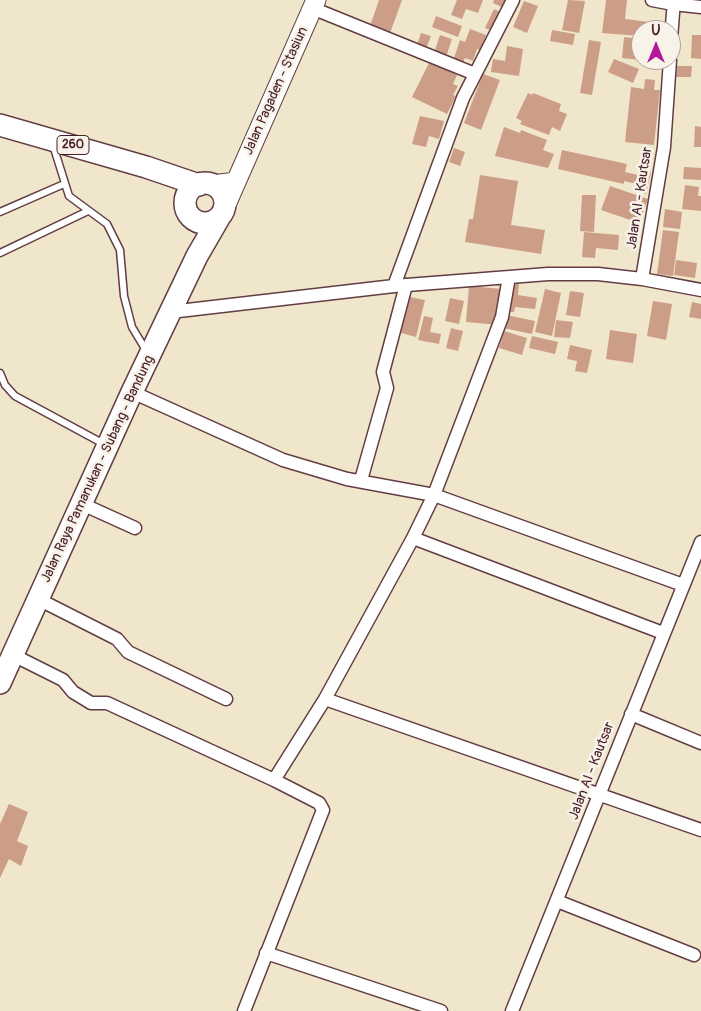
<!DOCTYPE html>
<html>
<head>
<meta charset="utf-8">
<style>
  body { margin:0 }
  #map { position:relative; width:701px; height:1011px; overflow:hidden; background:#f0e6cb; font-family:Pangolin,sans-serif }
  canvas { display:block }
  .north { position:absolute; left:631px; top:20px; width:50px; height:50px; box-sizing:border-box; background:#f7f3e8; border:1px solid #b29e9c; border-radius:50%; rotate:0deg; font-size:14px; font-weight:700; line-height:20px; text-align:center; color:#4a1f2b }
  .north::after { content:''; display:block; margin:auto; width:18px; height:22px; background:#b5179e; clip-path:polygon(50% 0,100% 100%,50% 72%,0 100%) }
</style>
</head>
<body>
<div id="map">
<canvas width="701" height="1011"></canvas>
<div class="north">U</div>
</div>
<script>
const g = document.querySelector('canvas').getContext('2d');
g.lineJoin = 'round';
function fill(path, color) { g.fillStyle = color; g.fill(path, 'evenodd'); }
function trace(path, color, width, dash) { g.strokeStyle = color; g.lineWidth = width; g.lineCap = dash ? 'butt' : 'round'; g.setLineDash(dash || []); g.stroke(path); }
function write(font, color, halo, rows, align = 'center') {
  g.font = font + ' Pangolin,sans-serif'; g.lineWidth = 5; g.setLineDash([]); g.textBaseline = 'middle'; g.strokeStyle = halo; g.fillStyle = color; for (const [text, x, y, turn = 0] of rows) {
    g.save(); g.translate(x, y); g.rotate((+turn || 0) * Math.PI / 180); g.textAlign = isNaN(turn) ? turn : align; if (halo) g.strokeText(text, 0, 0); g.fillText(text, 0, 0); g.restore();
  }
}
fill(new Path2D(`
  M379,0H402L389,36L369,29Z
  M457,0H483L478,13L466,9L462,19L451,15Z
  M494,0H509L506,9L493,3Z
  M568,0L585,1L579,33L562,30Z
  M606,0H627L625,19L649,22L648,30H641V36L602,33Z
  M524,1L538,6L527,33L513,27Z
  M494,9L504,14L495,32L485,28Z
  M436,16L462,26L458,37L432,27Z
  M470,29L486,35L481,50L477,49L473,61L465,58L461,67L452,64L460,40L465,42Z
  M552,30L575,34L573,45L550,41Z
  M421,33L431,36L425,51L416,48Z
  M440,35L452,39L446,57L434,53Z
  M692,35H701V59L691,58Z
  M624,37L641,39V60L622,58Z
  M589,40L601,42L592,95L580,93Z
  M507,46L523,49L519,76L491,72L493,59L505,61Z
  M614,59L639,69L633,83L608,72Z
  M430,61L457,75L453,84L458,86L453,95L456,96L447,114L412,97Z
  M677,66H692L691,77H676Z
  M483,74L500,80L481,130L464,123Z
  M645,79L655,80L654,90H660L654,145L625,142L631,87L644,89Z
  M528,93L532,95L533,93L561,104L559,111L567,114L560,131L552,127L549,135L520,124L522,121L516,118Z
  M420,116L444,121L439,139L429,136L426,147L412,144Z
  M695,126L701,127V147H694Z
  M504,127L520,133L521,130L547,140L543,150L554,154L548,168L495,156Z
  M454,148L465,152L460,166L449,162Z
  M562,150L627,164L625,172L638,175L639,169L651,172L646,194L635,191L637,184L624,181V184L558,169Z
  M684,167L701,168V180L683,179Z
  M480,175L518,181L511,225L545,230L541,254L465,242L469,219H473Z
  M685,185L699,187L698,196H701V211L682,209Z
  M610,186L648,199L639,223L601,210Z
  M582,195H596L594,232L580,231Z
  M665,209L682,212L680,229L663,227Z
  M663,230L679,232L673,276L657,274Z
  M584,232L619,235L618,250L596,248L595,258L582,257Z
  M676,260L697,263L695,278L674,275Z
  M510,283L519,284L518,295L537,298L535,309L515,307L514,312H507Z
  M469,286L502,289L499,325L466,322Z
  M545,289L561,293L552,336L535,332Z
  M570,291L584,293L580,317L566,315Z
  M410,297L425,300L416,337L401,333Z
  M450,298L464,301L459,324L445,321Z
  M653,301L672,304L666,340L647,336Z
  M692,302L701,304V319L689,317Z
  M506,315L535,321L532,334L503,328Z
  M424,316L433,318L430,332L441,334L439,344L418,340Z
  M556,320L573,322L570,338L554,337Z
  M451,328L463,331L458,351L446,348Z
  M610,330L637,334L633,363L606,359Z
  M504,331L527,338L522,355L499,348Z
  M532,336L558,342L555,354L529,348Z
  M570,345L592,350L587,373L575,371L577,361L567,359Z
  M9,804L28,812L17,841L28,846L21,866L9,859L0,878V824Z`), '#cc9e88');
const lane = new Path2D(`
  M53,145L69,196L107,224L120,250L124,296L132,327L147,352
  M0,212L64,184
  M0,253L88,211
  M0,373L5,385L15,396L104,444`);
const street = new Path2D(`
  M652,0L673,4L701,7
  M312,8L475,74
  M671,39L674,0
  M670,60L664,147L642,279L701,290
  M394,286L463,98L513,0
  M170,312L394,286L548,274H598L642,279
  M132,392L283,460L347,479L434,495L502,317L509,277
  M361,480L387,388L383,372L406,285
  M82,504L135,528
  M38,599L117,639L128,652L226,699
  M663,633L413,538L434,495L683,585
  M13,655L63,680L73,692L91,703H107L274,780
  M325,699L701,830
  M631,714L701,743
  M557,901L694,955
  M266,953L441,1011
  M244,1011L323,810L319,803L274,780L325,699L413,538
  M512,1011L701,542`);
const secondary = new Path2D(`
  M213,185L236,182
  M225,207L316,0`);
const primary = new Path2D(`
  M0,125L146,167L199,185
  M185 203a20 20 0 1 1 40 0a20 20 0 1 1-40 0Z
  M0,683L132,392L197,256L219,218`);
trace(lane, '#633d43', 9);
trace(street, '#633d43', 15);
trace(secondary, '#633d43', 21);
trace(primary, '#633d43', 24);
trace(lane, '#fff', 6);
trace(street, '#fff', 12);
trace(secondary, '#fff', 19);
trace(primary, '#fff', 21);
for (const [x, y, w] of [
  [73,145,32]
]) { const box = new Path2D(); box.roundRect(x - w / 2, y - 9.5, w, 19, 4); g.fillStyle = '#f7f3e8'; g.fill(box); trace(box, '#4a1f2b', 1); }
write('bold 12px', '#4a1f2b', null, [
  ["260",73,145]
]);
write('14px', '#4a1f2b', '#f7f3e8', [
  ["Jalan Pagaden - Stasiun",276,91,-66],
  ["Jalan Al - Kautsar",640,198,-81],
  ["Jalan Raya Pamanukan - Subang - Bandung",98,469,-65],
  ["Jalan Al - Kautsar",592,771,-69]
]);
</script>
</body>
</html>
